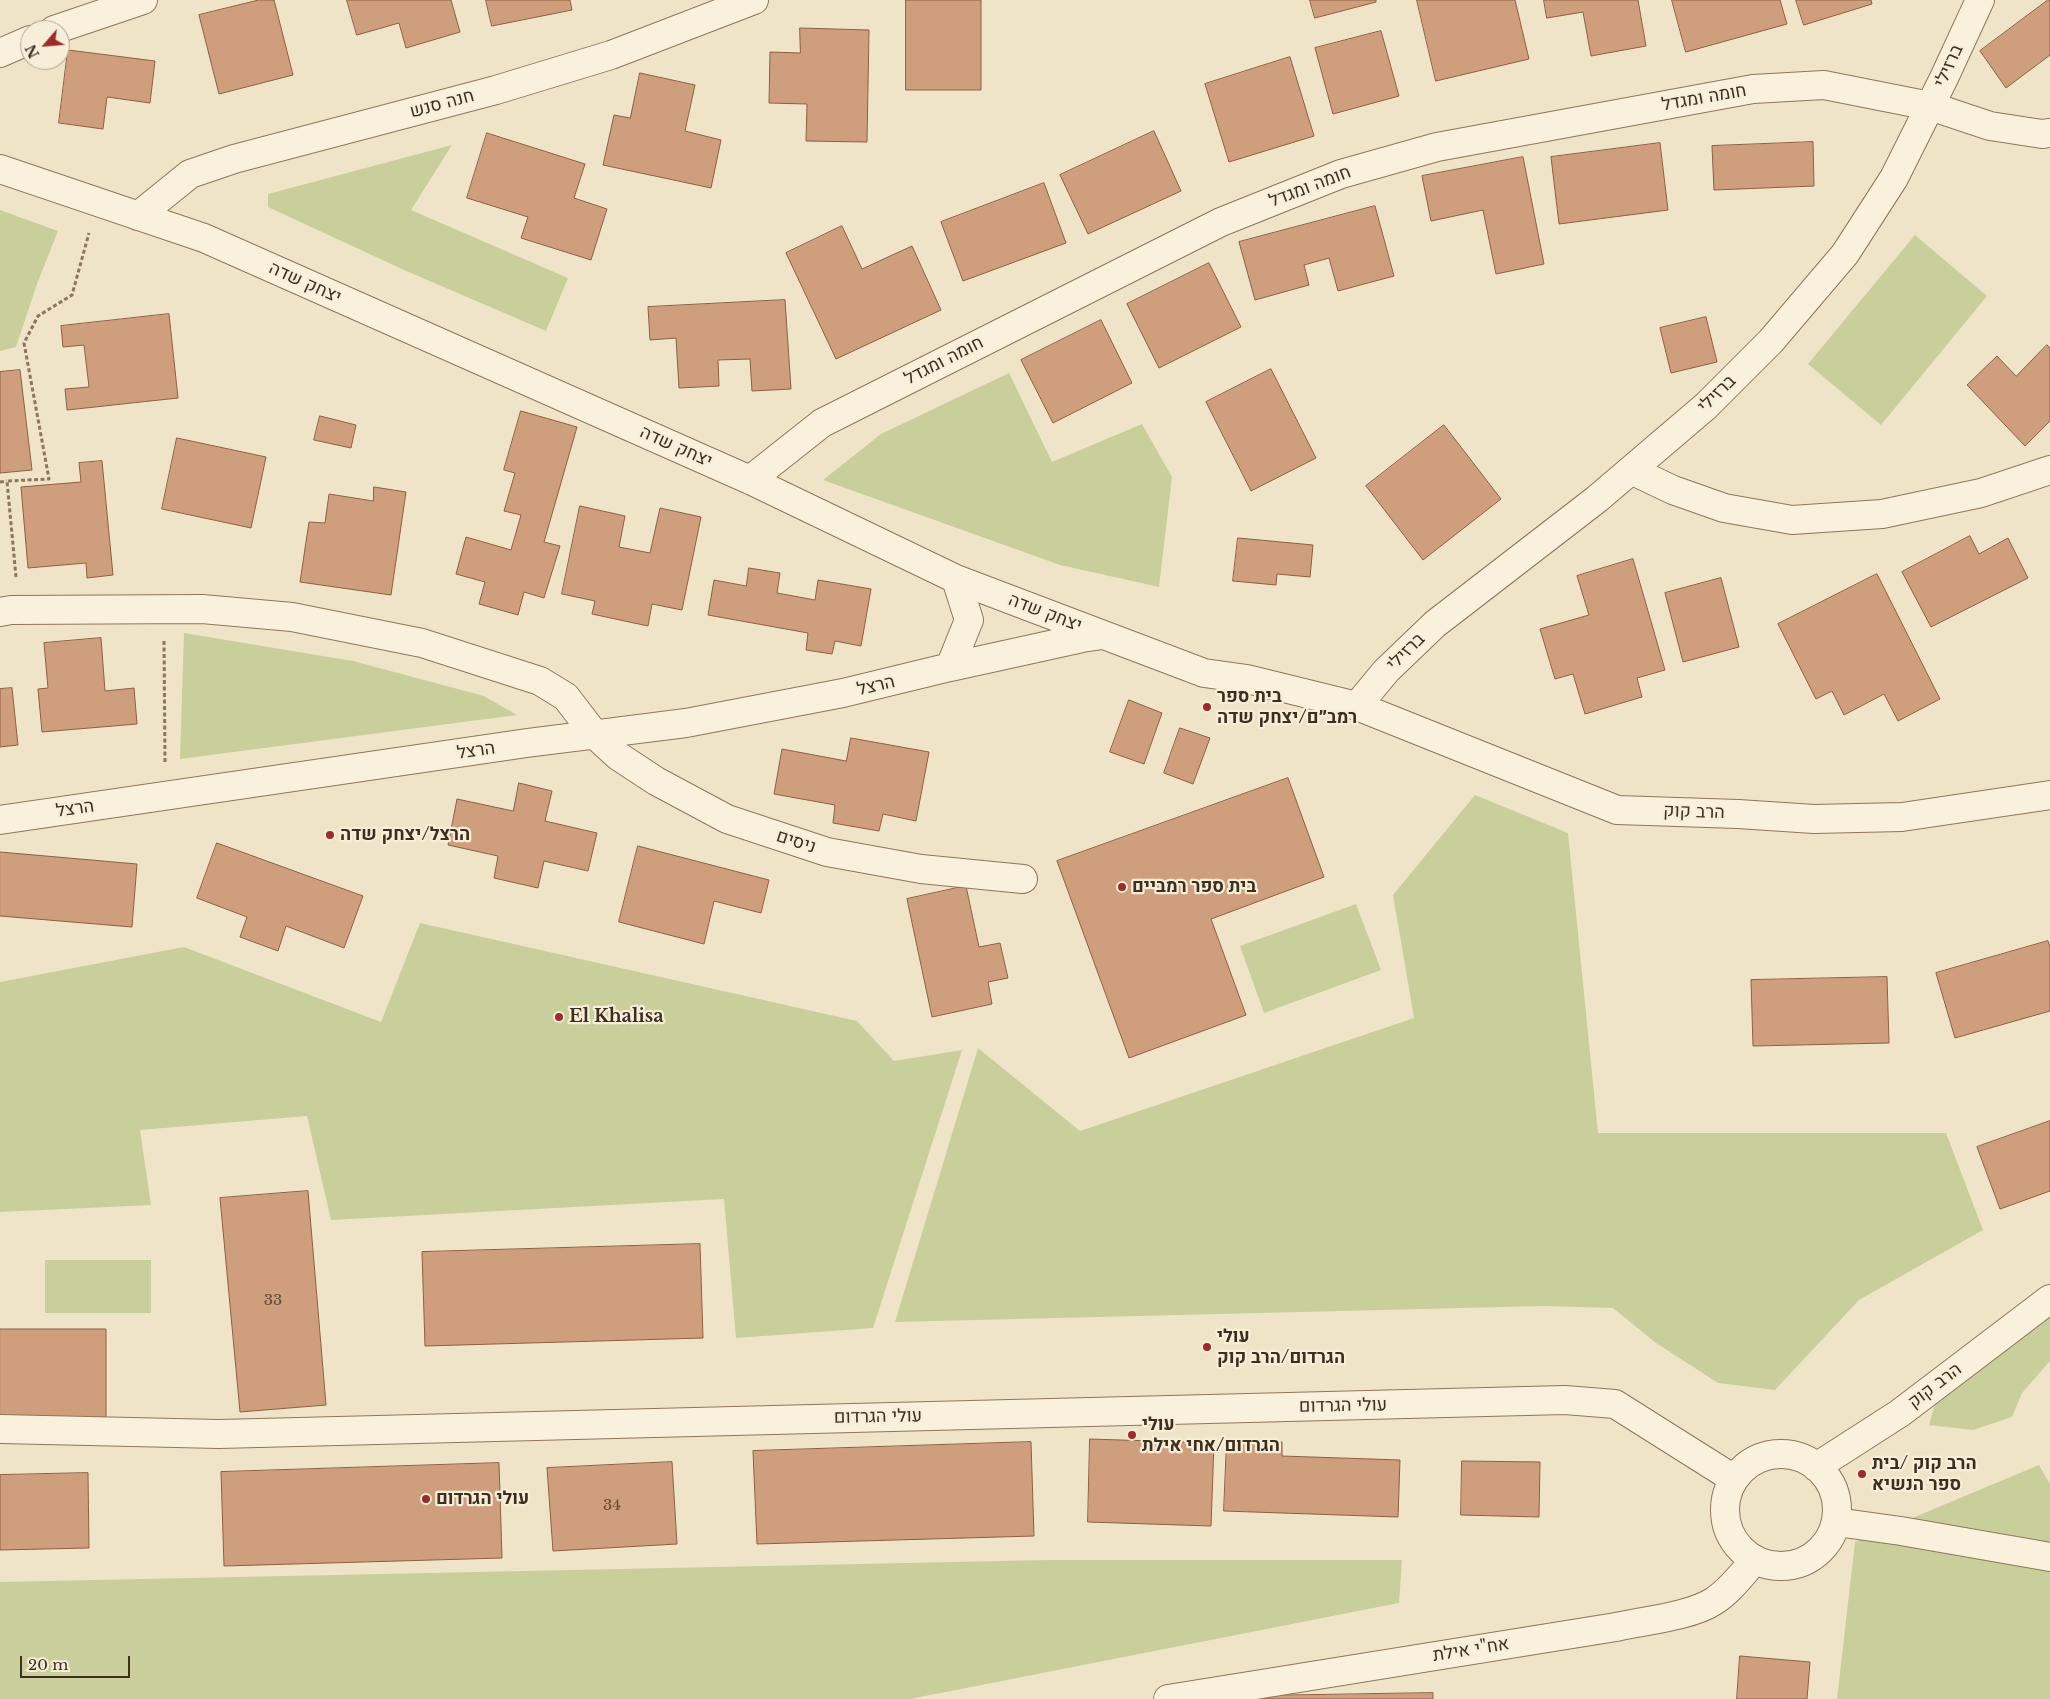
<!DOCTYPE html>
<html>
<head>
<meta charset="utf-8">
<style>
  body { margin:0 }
  #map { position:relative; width:2050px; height:1699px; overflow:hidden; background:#f0e4c8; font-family:"Libre Baskerville",serif }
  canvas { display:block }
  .north { position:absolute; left:20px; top:20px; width:50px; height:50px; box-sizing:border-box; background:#f7eed8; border:1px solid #ada18e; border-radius:50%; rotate:243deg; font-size:14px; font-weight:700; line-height:20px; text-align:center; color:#3d2e20 }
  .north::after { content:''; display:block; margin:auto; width:18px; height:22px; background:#9e2a2b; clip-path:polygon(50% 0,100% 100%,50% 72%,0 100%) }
  .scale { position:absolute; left:20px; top:1656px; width:110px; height:22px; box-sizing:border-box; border:2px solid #3d2e20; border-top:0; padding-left:6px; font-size:15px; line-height:18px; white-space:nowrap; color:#3d2e20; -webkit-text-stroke:4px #f7eed8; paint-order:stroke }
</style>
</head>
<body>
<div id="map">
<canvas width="2050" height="1699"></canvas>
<div class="north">N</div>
<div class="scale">20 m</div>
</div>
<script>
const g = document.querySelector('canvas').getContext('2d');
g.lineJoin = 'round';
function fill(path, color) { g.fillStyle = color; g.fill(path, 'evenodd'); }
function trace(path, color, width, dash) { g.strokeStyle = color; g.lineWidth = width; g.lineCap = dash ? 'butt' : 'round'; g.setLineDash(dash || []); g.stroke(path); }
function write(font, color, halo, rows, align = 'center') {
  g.font = font + ' "Libre Baskerville",Heebo,serif'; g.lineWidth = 4.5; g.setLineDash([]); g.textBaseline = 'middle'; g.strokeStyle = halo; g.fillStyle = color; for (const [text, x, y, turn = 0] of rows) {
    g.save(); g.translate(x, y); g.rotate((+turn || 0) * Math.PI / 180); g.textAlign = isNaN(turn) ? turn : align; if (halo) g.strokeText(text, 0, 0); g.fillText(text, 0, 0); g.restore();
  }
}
fill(new Path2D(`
  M452,145L411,210L568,278L546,331L404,270L268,207V194Z
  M0,210L58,231L37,284L16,347L0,351Z
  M1915,235L1987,296L1881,425L1808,364Z
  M1009,373L1052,462L1142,424L1172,477L1159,587L1060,565L823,480L881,434Z
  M184,633L353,661L484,696L517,715L180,759Z
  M1475,795L1568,833L1598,1133H1946L1983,1230L1859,1300L1775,1390L1718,1383L1656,1343L1613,1308L1544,1306L895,1322L978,1048L1080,1131L1414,1018L1393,895Z
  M1356,904L1381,970L1264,1013L1240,946Z
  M420,923L857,1021L894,1061L962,1050L873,1328L736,1338L724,1199L331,1220L307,1116L140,1130L151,1205L0,1212V982L184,947L381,1022Z
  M45,1260H151V1313H45Z
  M2050,1305V1361L2022,1393L2012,1417L1973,1430L1929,1425L1942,1379Z
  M2039,1465L2050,1484V1699H1837L1855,1542Z
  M1049,1560H1402L1399,1603L910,1699H0V1582Z`), '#c9cf9b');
const building = new Path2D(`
  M259,0H274L293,75L219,94L199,15Z
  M347,0H451L460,32L406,48L399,23L357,35Z
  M486,0H570L572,10L492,26Z
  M906,0H981V90H906Z
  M1310,0H1376V2L1315,18Z
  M1417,0H1515L1529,59L1436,81Z
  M1544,0H1638L1646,46L1591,56L1583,12L1547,18Z
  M1672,0H1780L1787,24L1686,52Z
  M1796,0H1871L1872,4L1804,25Z
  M2048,0H2050V55L2006,88L1980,51Z
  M800,28L869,30L867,142L806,141L807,104L769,103L770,52L800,53Z
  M1381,31L1399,96L1333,114L1315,48Z
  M68,50L155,61L150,103L107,97L103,129L59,123Z
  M1290,57L1314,136L1229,162L1205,84Z
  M640,73L695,85L685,131L721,140L711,188L603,165L614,115L630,118Z
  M1154,131L1181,191L1088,234L1060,175Z
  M487,133L585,164L574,198L607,209L591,260L521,238L528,217L467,198Z
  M1813,142L1814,186L1714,190L1712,146Z
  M1660,143L1668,210L1559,224L1551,157Z
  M1523,157L1544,264L1496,274L1483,210L1431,221L1422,176Z
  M1044,183L1066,243L963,281L941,222Z
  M1375,206L1394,276L1338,291L1329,258L1304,265L1309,285L1255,300L1239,242Z
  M842,226L862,269L912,246L941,310L836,359L786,253Z
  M1209,263L1241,327L1159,368L1127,304Z
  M785,300L791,389L752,391L750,359L718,360L719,386L679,388L676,338L650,340L648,307Z
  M169,314L178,398L67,410L65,389L89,387L84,345L63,347L61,326Z
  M1706,317L1717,362L1671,373L1660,328Z
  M1101,320L1132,383L1053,423L1021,360Z
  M2047,345L2050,348V421L2025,446L1967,385L1997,356L2016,376Z
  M1271,369L1316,458L1251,491L1206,402Z
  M20,370L32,470L0,473V372Z
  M521,411L577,427L544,542L560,546L544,598L524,592L518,615L479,604L485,582L456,574L466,537L511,550L521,515L504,511L515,473L504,470Z
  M320,416L356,425L351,448L314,440Z
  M1444,425L1501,499L1423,560L1366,486Z
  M177,438L266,457L251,528L162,509Z
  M102,461L113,575L87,578L86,563L28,568L21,487L81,482L79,463Z
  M374,487L406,492L391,595L300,582L309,522L325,523L329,494L373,501Z
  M580,506L625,516L619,547L650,553L660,508L701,517L682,610L652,604L648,626L592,614L595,601L562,594Z
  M1970,536L1979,554L2008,538L2028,578L1931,627L1902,572Z
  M1238,538L1313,545L1310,577L1277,574L1276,585L1233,581Z
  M1633,559L1665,670L1637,678L1642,697L1585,714L1573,674L1555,679L1540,629L1589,615L1577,576Z
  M749,568L780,573L777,593L815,600L818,580L871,589L861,646L835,641L832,654L806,650L808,633L708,615L714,580L746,586Z
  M1877,574L1940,699L1898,721L1884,694L1844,715L1832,691L1816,699L1778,624Z
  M1721,578L1739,647L1683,662L1665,593Z
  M101,638L105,691L134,688L137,724L42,732L38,689L48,688L44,643Z
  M12,688L18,745L0,747V689Z
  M1129,700L1162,713L1144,764L1110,752Z
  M1180,728L1210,738L1193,784L1164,773Z
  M851,738L929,752L916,821L883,814L879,831L833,823L835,805L774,794L782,749L846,761Z
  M1288,778L1324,877L1211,919L1246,1015L1129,1058L1057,861Z
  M519,783L552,791L545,821L597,833L588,871L544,861L538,888L494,878L498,856L448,845L457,799L513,811Z
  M217,843L363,896L344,948L286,926L278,951L240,937L247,917L197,898Z
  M638,846L769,880L761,913L714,901L704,944L619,922Z
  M0,852L137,864L132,927L0,916Z
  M966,886L979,947L1000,943L1008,978L988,982L992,1004L932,1017L907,899Z
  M2048,941L2050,947V1011L1955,1038L1936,973Z
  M1887,977L1889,1043L1753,1046L1751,980Z
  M2050,1121V1191L2000,1209L1977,1147Z
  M308,1191L326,1405L240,1412L220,1198Z
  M700,1244L703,1338L425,1346L422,1252Z
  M0,1329H106V1418H0Z
  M1090,1439L1214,1443L1211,1526L1088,1522Z
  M1227,1440L1282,1442V1456L1400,1460L1398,1517L1224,1511Z
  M1031,1442L1034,1536L757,1544L753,1451Z
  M1462,1461L1540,1462L1539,1517L1461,1515Z
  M672,1462L677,1544L553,1551L547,1468Z
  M499,1463L502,1558L224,1566L221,1472Z
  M88,1473L89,1548L0,1550V1475Z
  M1740,1656L1810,1662L1807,1699H1737Z
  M1433,1693V1699H1251V1696Z`);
fill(building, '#cf9f7d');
trace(building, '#8d5f41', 1);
const minor = new Path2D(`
  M54,30L143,0
  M0,53L30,40
  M0,169L204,238L750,480L956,579L1204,673L1247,679L1357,706L1617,810L1738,814L1814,819L1902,817L2050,795
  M138,216L190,174L234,159L496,90L611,55L754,0
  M1631,470L1673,490L1724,508L1792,520L1882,514L1981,493L2050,470
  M750,480L822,423L1221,222L1341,174L1437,147L1753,89L1824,85L1930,106L1990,126L2042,134L2050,133
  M0,612L11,610L202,609L292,617L422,643L540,681L566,697L595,735L618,756L656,781L727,819L827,852L921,869L1023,879
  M950,667L1082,638L1102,635
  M1357,706L1386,671L1435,624L1597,499L1706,406L1771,341L1845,254L1894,178L1944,78L1980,0
  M0,820L527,743L686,723L843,693L950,667L969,620L956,579
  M0,1429L219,1434L1565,1400L1615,1404L1734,1479
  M1725 1510a56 56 0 1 1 112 0a56 56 0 1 1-112 0Z
  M1816,1467L1900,1413L2050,1299
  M1836,1522L1901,1531L2050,1557
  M1168,1699L1616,1627C1643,1621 1692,1616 1714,1601C1730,1591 1742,1574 1755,1560`);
trace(minor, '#8d765c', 30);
trace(new Path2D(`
  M0,482L7,481
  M16,577L7,481L49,479L24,343L38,316L72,295L89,233
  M164,641L165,763`), '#8d765c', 3, [4, 2.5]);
trace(minor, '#faf1dc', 28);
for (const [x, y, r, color] of [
  [1207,707,5,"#9e2a2b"],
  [330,835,5,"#9e2a2b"],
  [1122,887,5,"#9e2a2b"],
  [559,1017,5,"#9e2a2b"],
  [1207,1347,5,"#9e2a2b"],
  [1132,1435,5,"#9e2a2b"],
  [1862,1474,5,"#9e2a2b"],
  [426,1499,5,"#9e2a2b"]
]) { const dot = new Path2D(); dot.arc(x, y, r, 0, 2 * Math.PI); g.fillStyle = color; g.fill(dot); trace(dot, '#f7eed8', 2); }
write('15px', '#624a37', null, [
  ["33",273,1301],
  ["34",612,1506]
]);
write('18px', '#3d2e20', '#f7eed8', [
  ["ברזילי",1949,66,-65],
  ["חומה ומגדל",1704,98,-10],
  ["חנה סנש",442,104,-15],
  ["חומה ומגדל",1310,187,-21],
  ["יצחק שדה",305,283,24],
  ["חומה ומגדל",944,361,-27],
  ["ברזילי",1717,394,-44],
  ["יצחק שדה",676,447,24],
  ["יצחק שדה",1045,613,21],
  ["ברזילי",1406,652,-44],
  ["הרצל",876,686,-13],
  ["הרצל",476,751,-8],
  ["הרצל",75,809,-8],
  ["הרב קוק",1694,812,2],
  ["ניסים",796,842,18],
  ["הרב קוק",1935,1386,-37],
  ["עולי הגרדום",1343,1406,-1],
  ["עולי הגרדום",878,1417,-1],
  ["אח\"י אילת",1471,1650,-9]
]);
write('bold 18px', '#3d2e20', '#f7eed8', [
  ["בית ספר",1217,697],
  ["רמב״ם/יצחק שדה",1217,718],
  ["הרצל/יצחק שדה",340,835],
  ["בית ספר רמביים",1132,887],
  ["El Khalisa",569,1017],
  ["עולי",1217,1337],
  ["הגרדום/הרב קוק",1217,1358],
  ["עולי",1142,1425],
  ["הגרדום/אחי אילת",1142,1446],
  ["הרב קוק /בית",1872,1464],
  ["ספר הנשיא",1872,1485],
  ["עולי הגרדום",436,1499]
], 'left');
</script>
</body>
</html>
